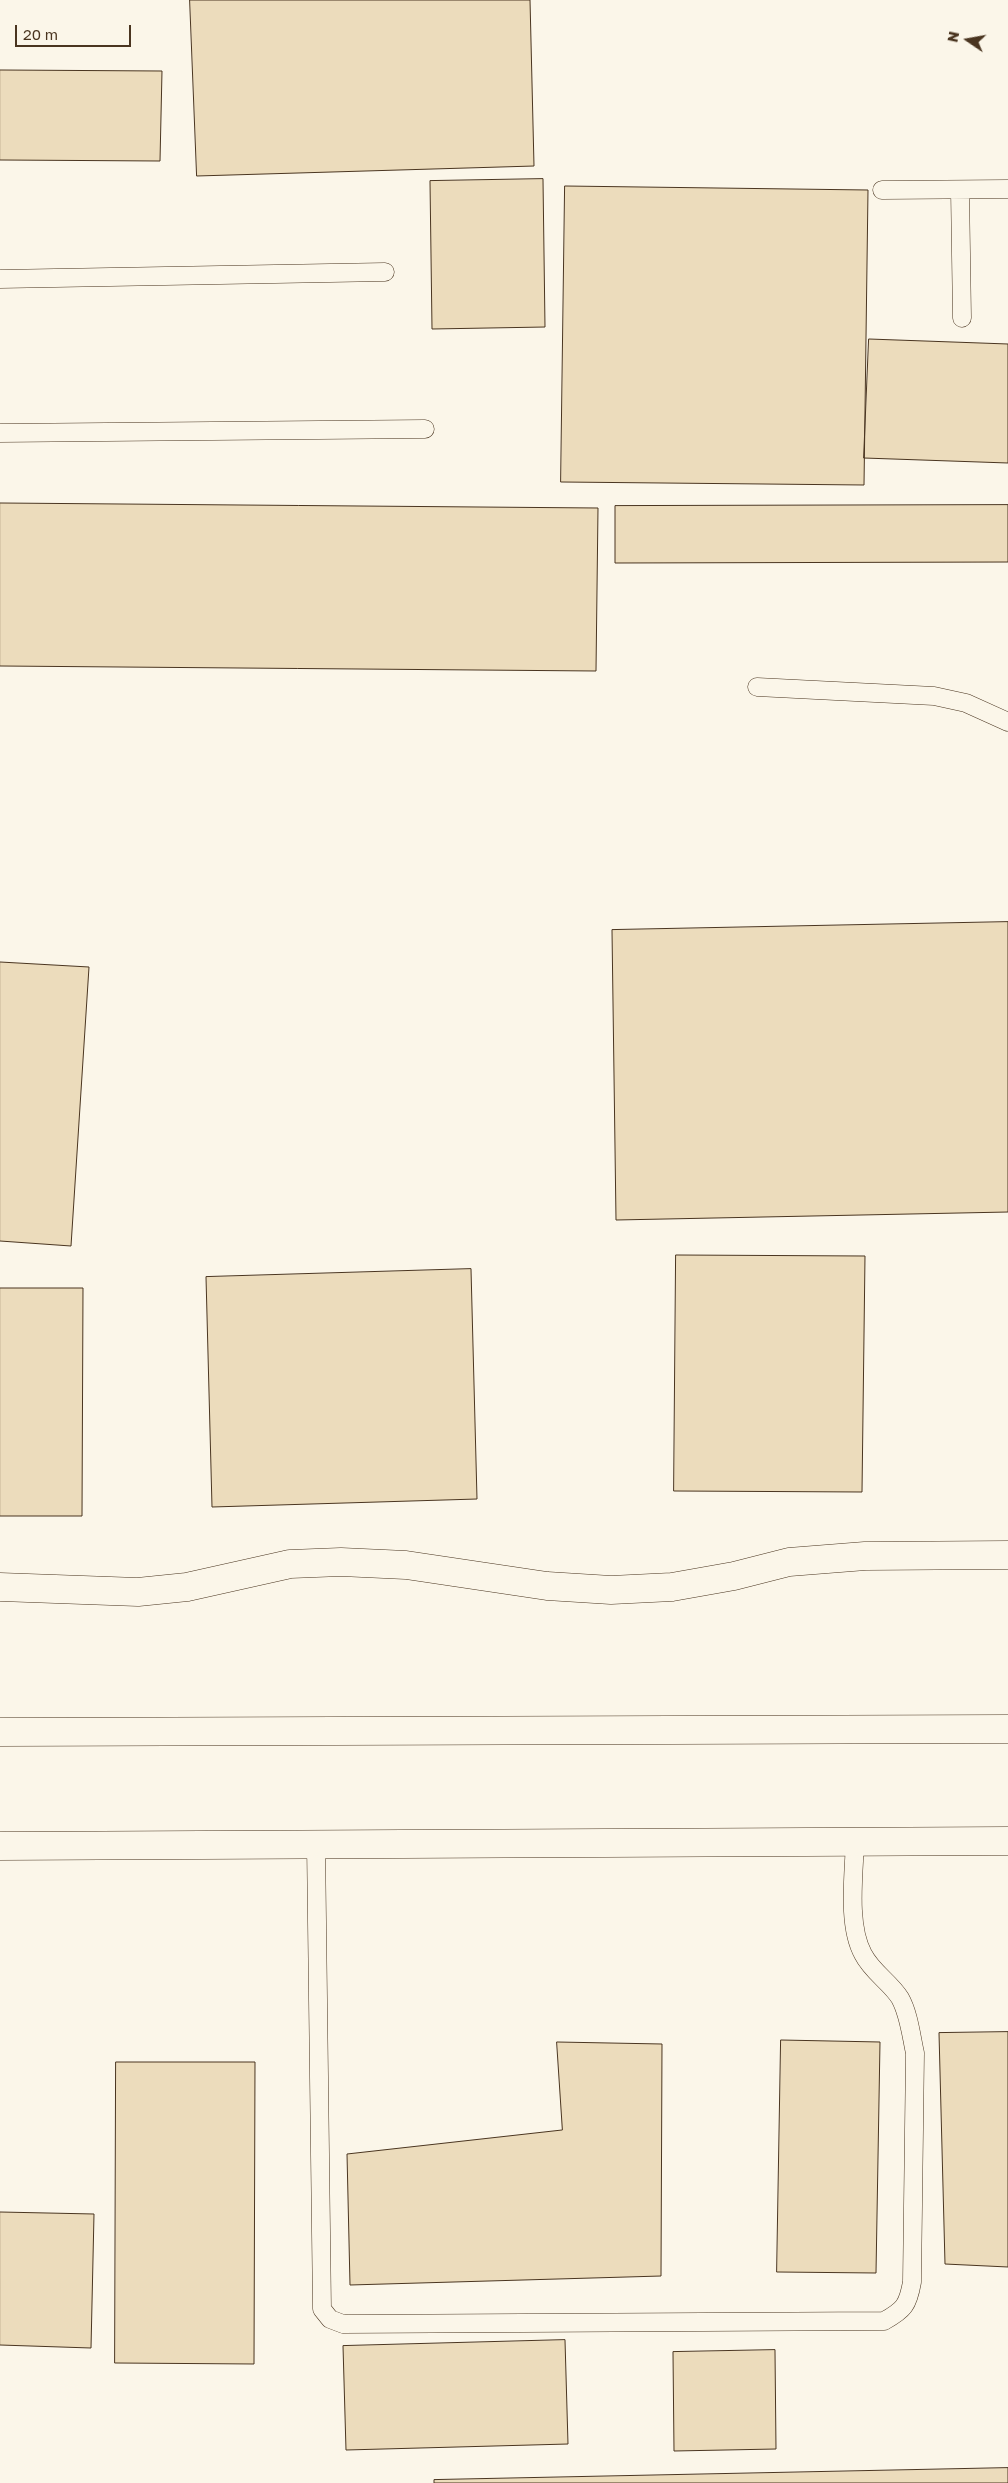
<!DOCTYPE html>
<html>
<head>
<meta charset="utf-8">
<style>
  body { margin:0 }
  #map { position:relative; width:1008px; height:2483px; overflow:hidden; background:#fbf6e9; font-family:"Golos Text",sans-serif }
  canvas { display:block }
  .north { position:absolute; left:943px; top:15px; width:50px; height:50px; -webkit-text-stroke:4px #fbf6e9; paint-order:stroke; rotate:282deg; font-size:14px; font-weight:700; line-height:20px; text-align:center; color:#4a3520 }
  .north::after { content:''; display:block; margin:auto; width:18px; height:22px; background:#4a3520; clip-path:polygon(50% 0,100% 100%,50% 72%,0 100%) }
  .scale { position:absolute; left:15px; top:25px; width:116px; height:22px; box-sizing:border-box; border:2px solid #4a3520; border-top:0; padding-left:6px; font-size:15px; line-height:18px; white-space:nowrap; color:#4a3520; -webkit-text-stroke:4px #fbf6e9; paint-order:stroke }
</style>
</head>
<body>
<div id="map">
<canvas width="1008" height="2483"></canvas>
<div class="north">N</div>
<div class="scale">20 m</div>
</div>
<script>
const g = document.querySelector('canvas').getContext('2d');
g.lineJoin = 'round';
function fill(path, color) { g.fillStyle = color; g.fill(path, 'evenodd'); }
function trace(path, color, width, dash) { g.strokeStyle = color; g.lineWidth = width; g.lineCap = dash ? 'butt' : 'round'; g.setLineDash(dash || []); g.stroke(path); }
const building = new Path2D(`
  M190,0H530L534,166L197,176Z
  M0,70L162,71L160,161L0,160Z
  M543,179L545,327L432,329L430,181Z
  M565,186L868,190L864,485L561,482Z
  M869,339L1008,344V463L864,458Z
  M0,503L598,508L596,671L0,666Z
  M1008,505V562L615,563V506Z
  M1008,922V1212L616,1220L612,930Z
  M0,962L89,967L71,1246L0,1241Z
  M676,1255L865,1256L862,1492L674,1491Z
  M471,1269L477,1499L212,1507L206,1277Z
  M0,1288H83L82,1516H0Z
  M1008,2032V2267L945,2264L939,2033Z
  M781,2040L880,2042L876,2273L777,2272Z
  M557,2042L662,2044L661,2276L350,2285L347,2154L562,2130Z
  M116,2062H255L254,2364L115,2363Z
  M0,2212L94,2214L91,2348L0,2345Z
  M565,2340L568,2444L346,2450L343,2346Z
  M775,2350L776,2449L674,2451L673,2352Z
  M1008,2468V2483H434V2480Z`);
fill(building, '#ecdcbc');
trace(building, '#4a3520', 1);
const lane = new Path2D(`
  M882,190L1008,189
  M960,190L962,318
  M0,279L385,272
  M0,433L425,429
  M757,687L934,696L966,703L1008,722
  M316,1844L322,2309L330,2319L343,2324L884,2321C904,2310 908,2305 912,2282L915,2053C911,2035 909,2014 900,1998C890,1982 872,1972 863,1954C847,1925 854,1874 855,1841`);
const street = new Path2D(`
  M0,1587L138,1592L187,1587L290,1564L341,1562L406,1565L547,1586L611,1590L672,1587L734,1576L789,1562L865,1556L1008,1555`);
const secondary = new Path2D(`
  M0,1732L1008,1729
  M0,1846L1008,1841`);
trace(lane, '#4a3520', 19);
trace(street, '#4a3520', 29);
trace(secondary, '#4a3520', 29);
trace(lane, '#fbf6e9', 18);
trace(street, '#fbf6e9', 28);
trace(secondary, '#fbf6e9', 28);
</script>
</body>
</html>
